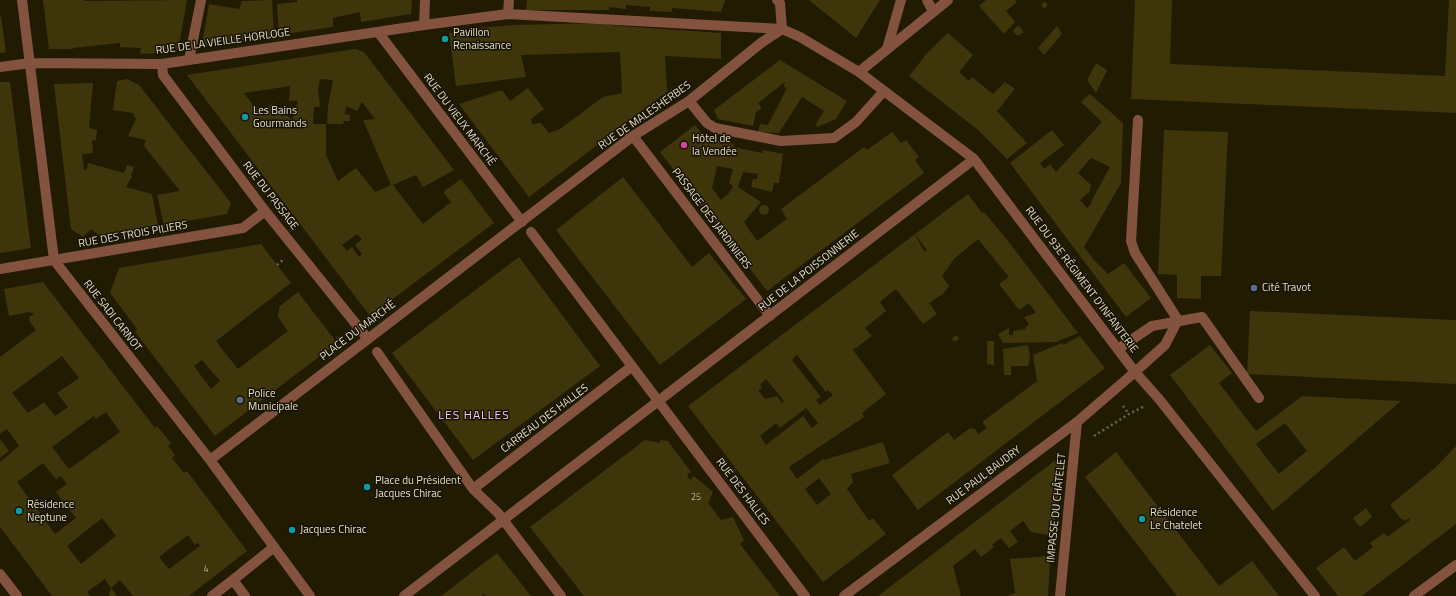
<!DOCTYPE html>
<html>
<head>
<meta charset="utf-8">
<style>
  body { margin:0 }
  canvas { display:block; background:#211b01 }
</style>
</head>
<body>
<canvas width="1456" height="596"></canvas>
<script>
const g = document.querySelector('canvas').getContext('2d');
g.lineJoin = 'round';
function fill(path, color) { g.fillStyle = color; g.fill(path, 'evenodd'); }
function trace(path, color, width, dash) { g.strokeStyle = color; g.lineWidth = width; g.lineCap = dash ? 'butt' : 'round'; g.setLineDash(dash || []); g.stroke(path); }
function write(font, color, halo, rows, align = 'center') {
  g.font = font + ' "Titillium Web",sans-serif'; g.lineWidth = 3; g.setLineDash([]); g.textBaseline = 'middle'; g.strokeStyle = halo; g.fillStyle = color; for (const [text, x, y, turn = 0] of rows) {
    g.save(); g.translate(x, y); g.rotate((+turn || 0) * Math.PI / 180); g.textAlign = isNaN(turn) ? turn : align; if (halo) g.strokeText(text, 0, 0); g.fillText(text, 0, 0); g.restore();
  }
}
fill(new Path2D(`
  M43,0H84V1L187,0L178,51L144,54L140,53L141,48L120,47V43L73,48V49H49Z
  M272,0L274,36L204,46L202,44L209,4L239,9L242,1Z
  M297,0H412L411,14L361,22L360,12L333,18V27L279,35L277,4L297,2Z
  M527,0H725L721,12L672,8V12L650,11V7L626,5V9L609,7V10H526Z
  M809,0H880L856,38Z
  M986,0H1015L1017,2L1006,11L1015,22L1004,34L979,6Z
  M1135,0H1172L1170,64L1445,76L1449,0H1456V113L1131,99Z
  M1045,2L1048,5L1044,9L1041,4Z
  M1,16L6,52L0,53V17Z
  M599,23L619,26L721,33V59L665,56L667,89L668,91L529,197L459,104L502,90L510,101L528,88L544,109L531,119L532,124L541,123L549,133L560,129L603,97L622,93L620,52L521,55L526,77L456,86L449,33L476,30V28L515,25Z
  M1018,25L1024,32L1018,36L1013,31Z
  M1057,26L1062,34L1044,55L1038,48Z
  M948,33L973,55L959,72L969,81L972,77L993,94L1005,82L1015,89L997,111L1027,143L1007,159L978,130L909,76L929,51Z
  M355,49L364,52L454,170L423,187L416,175L393,185L423,224L451,202L443,192L461,179L494,223L370,316L187,75ZM320,79L333,80L328,106L327,124H343L344,121H350V115L345,114L346,106L357,111L362,102L375,119L363,120L391,185L375,192L356,168L338,181L326,155V124H313L314,107H320L318,89ZM290,86L289,101H298L292,120L273,103L259,113L244,93ZM357,234L362,239L355,245L362,254L359,257L352,247L347,251L342,245Z
  M780,60L847,101L836,119L817,127L816,124L824,111L802,97L779,133L758,132L760,124L768,125L787,88L784,87L785,82L758,103L762,108L756,112L753,126L718,119L714,110Z
  M1096,63L1107,70L1096,93L1087,80Z
  M127,79L139,85L231,203L227,214L164,225L157,195L180,191L144,146L146,140L128,136L136,119L133,113L113,110L117,81Z
  M0,82H10L31,248L0,253Z
  M93,83L89,128L97,130L96,140L92,141L93,153L82,154L84,170L87,169L88,163L124,173L127,165L134,167L131,175L132,176L126,187L152,194L158,226L99,235L91,229L83,237L71,229L54,84Z
  M1090,94L1123,123L1121,183L1084,247L1094,260L1108,274L1124,263L1151,298L1126,317L1010,163L1052,130L1064,145L1040,163L1044,169L1050,164L1056,172L1102,122L1081,102ZM1091,158L1110,167L1091,202L1092,203L1087,208L1080,200L1090,191L1091,185L1078,173Z
  M695,125L704,137L734,144L733,147L762,153L763,150L783,154L779,183H774L772,192L751,187L753,179H757L758,174L743,172L738,187L761,202L744,222L757,241L787,219L781,209L864,147L867,150L892,132L901,143L906,140L919,157L915,160L924,173L767,291L660,152ZM717,166L733,169L729,183L733,186L729,193L721,200L712,188Z
  M1164,130L1228,132L1221,276H1201V299L1177,298V275L1158,274Z
  M623,177L692,267L709,253L746,299L660,365L556,230Z
  M968,194L982,213L984,212L1008,241L1078,333L1056,342L1003,343L998,334L1009,328V335H1013V331L1026,329L1025,328L1029,324L1024,317L1036,313L1029,303L1019,310L999,284L1009,277L978,239L954,259L942,276L949,286L944,293L929,303L937,314L923,324L896,289L880,302L886,311L865,328L872,336L853,350L886,394L862,413L864,417L789,467L797,479L823,459L824,460L883,442L890,463L851,474L853,482L847,489L869,521L873,518L886,534L823,582L688,406ZM915,234L927,250L925,252L923,250ZM797,355L826,392L828,390L833,395L820,405L816,400L821,397L792,360ZM766,379L784,401L782,403L777,396L765,399L758,390L762,388L760,385ZM806,408L818,423L812,428L803,416L766,445L760,436L776,423L780,428ZM819,478L831,494L817,505L805,489Z
  M759 210a5 5 0 1 1 10 0a5 5 0 1 1-10 0Z
  M261,244L291,283L216,341L225,353L238,369L288,331L278,317L279,307L298,292L337,343L215,436L135,332L137,329L110,293L119,268ZM202,360L220,381L211,389L194,366Z
  M519,257L600,366L473,460L392,353Z
  M43,282L155,428L157,426L171,443L168,446L175,455L172,458L184,473L187,471L247,551L189,596H133L120,580L111,588L117,596H109L111,588L105,579L87,592L90,596H52L0,527V462L19,446L7,429L0,434V357L36,330L30,322L29,317L34,314L29,312L9,316L4,289ZM62,356L79,378L57,393L68,407L55,416L44,402L28,413L12,393ZM106,412L120,432L69,469L52,447L94,416L96,419ZM43,463L56,479L61,476L67,484L56,492L76,518L55,534L17,482ZM102,518L116,536L81,564L67,546ZM188,535L195,545L198,543L200,546L169,569L159,557Z
  M1250,311L1456,320V384L1247,374Z
  M957,335L959,339L954,342L952,338Z
  M1080,336L1105,368L918,510L892,475L948,432L954,440L970,428L975,429L978,434L987,428L982,422L1037,381L1033,355L1062,343L1063,345Z
  M987,341H994V365L987,364Z
  M1028,345L1030,358L1028,366H1011V375H1004L1003,349Z
  M1210,345L1232,373L1219,383L1256,431L1302,396L1401,401L1273,511L1170,375ZM1285,423L1307,451L1279,474L1256,444Z
  M0,439L9,451L0,458Z
  M645,440L660,443V440L668,441L691,472L687,475L690,480L694,476L713,492L708,503L721,520L733,517L744,540L740,544L780,596H584L530,527Z
  M1456,446V524L1362,596H1338L1316,568L1344,547L1355,561L1373,547L1370,543L1384,533L1387,537L1410,520L1409,518L1405,521L1403,519L1402,520L1390,505L1436,467Z
  M1116,452L1219,586L1252,561L1279,596H1177L1085,477Z
  M1057,459L1063,463L1053,536L1031,532L1023,521L1010,531L1018,542L1009,548L1001,538L992,545L994,547L981,557L975,549L953,566L961,596H878Z
  M1366,508L1372,517L1360,527L1353,518Z
  M497,553L531,596H486L484,594L481,596H441Z
  M1050,556L1048,596H1007L1015,593L1010,559Z`), '#3e350b');
trace(new Path2D(`
  M277,265L283,260
  M1123,406L1129,414
  M1094,436L1129,414L1143,407`), '#69644d', 2.5, [2, 3]);
trace(new Path2D(`
  M1138,120L1131,241L1135,253L1178,320
  M1118,349L1152,326L1202,317L1259,398
  M1135,372L1165,345L1178,320
  M1060,596L1077,422`), '#83533f', 10);
trace(new Path2D(`
  M531,232L805,596
  M377,352L473,489L498,513L561,596
  M473,489L631,367
  M233,580L274,547
  M212,596L233,580L245,596`), '#83533f', 10);
trace(new Path2D(`
  M22,0L54,260L210,460L310,596
  M777,0L780,3L782,29
  M927,0L933,11
  M508,14L782,29L800,37L859,72L974,159L1135,372L1159,399L1315,596
  M424,25L425,0
  M378,32L522,222
  M887,49L901,0
  M189,60L201,0
  M162,64L163,75L265,211L368,339
  M0,67L30,63L162,64L424,25L508,14L509,0
  M859,72L948,0
  M689,101L707,123L715,128L781,141L834,138L856,122L884,91
  M633,136L770,316
  M0,269L243,228L265,211
  M210,460L633,136L689,101L761,43L782,29
  M404,596L974,159
  M844,596L1077,422L1135,372`), '#83533f', 10);
trace(new Path2D(`
  M0,574L17,596
  M1414,596L1456,565`), '#83533f', 10);
for (const [x, y, r, color] of [
  [445,39,4,"#0f9aa8"],
  [245,117,4,"#0f9aa8"],
  [684,145,4,"#d1479c"],
  [1254,288,4,"#5c6f8a"],
  [240,400,4,"#5c6f8a"],
  [367,487,4,"#0f9aa8"],
  [19,511,4,"#0f9aa8"],
  [1142,519,4,"#0f9aa8"],
  [292,530,4,"#0f9aa8"]
]) { const dot = new Path2D(); dot.arc(x, y, r, 0, 2 * Math.PI); g.fillStyle = color; g.fill(dot); trace(dot, '#181200', 1.5); }
write('9px', '#bab49e', null, [
  ["25",696,498],
  ["4",206,570]
]);
write('11px', '#e3dfcf', '#181200', [
  ["Pavillon",453,33],
  ["Renaissance",453,46],
  ["Les Bains",253,111],
  ["Gourmands",253,124],
  ["Hôtel de",692,139],
  ["la Vendée",692,152],
  ["Cité Travot",1262,288],
  ["Police",248,394],
  ["Municipale",248,407],
  ["Place du Président",375,481],
  ["Jacques Chirac",375,494],
  ["Résidence",27,505],
  ["Neptune",27,518],
  ["Résidence",1150,513],
  ["Le Chatelet",1150,526],
  ["Jacques Chirac",300,530]
], 'left');
write('11px', '#e3dfcf', '#181200', [
  ["RUE DE LA VIEILLE HORLOGE",223,42,-8],
  ["RUE DE MALESHERBES",645,116,-35],
  ["RUE DU VIEUX MARCHÉ",459,120,53],
  ["RUE DU PASSAGE",270,196,52],
  ["PASSAGE DES JARDINIERS",711,219,53],
  ["RUE DES TROIS PILIERS",133,235,-10],
  ["RUE DE LA POISSONNERIE",809,271,-38],
  ["RUE DU 93E RÉGIMENT D'INFANTERIE",1081,280,53],
  ["RUE SADI CARNOT",112,316,52],
  ["PLACE DU MARCHÉ",358,331,-37],
  ["CARREAU DES HALLES",545,419,-37],
  ["RUE PAUL BAUDRY",984,476,-37],
  ["RUE DES HALLES",742,492,53],
  ["IMPASSE DU CHÂTELET",1057,508,-84]
]);
g.letterSpacing = '1px';
write('12px', '#f7ccfd', '#181200', [
  ["LES HALLES",474,416]
]);
g.letterSpacing = '0px';
</script>
</body>
</html>
